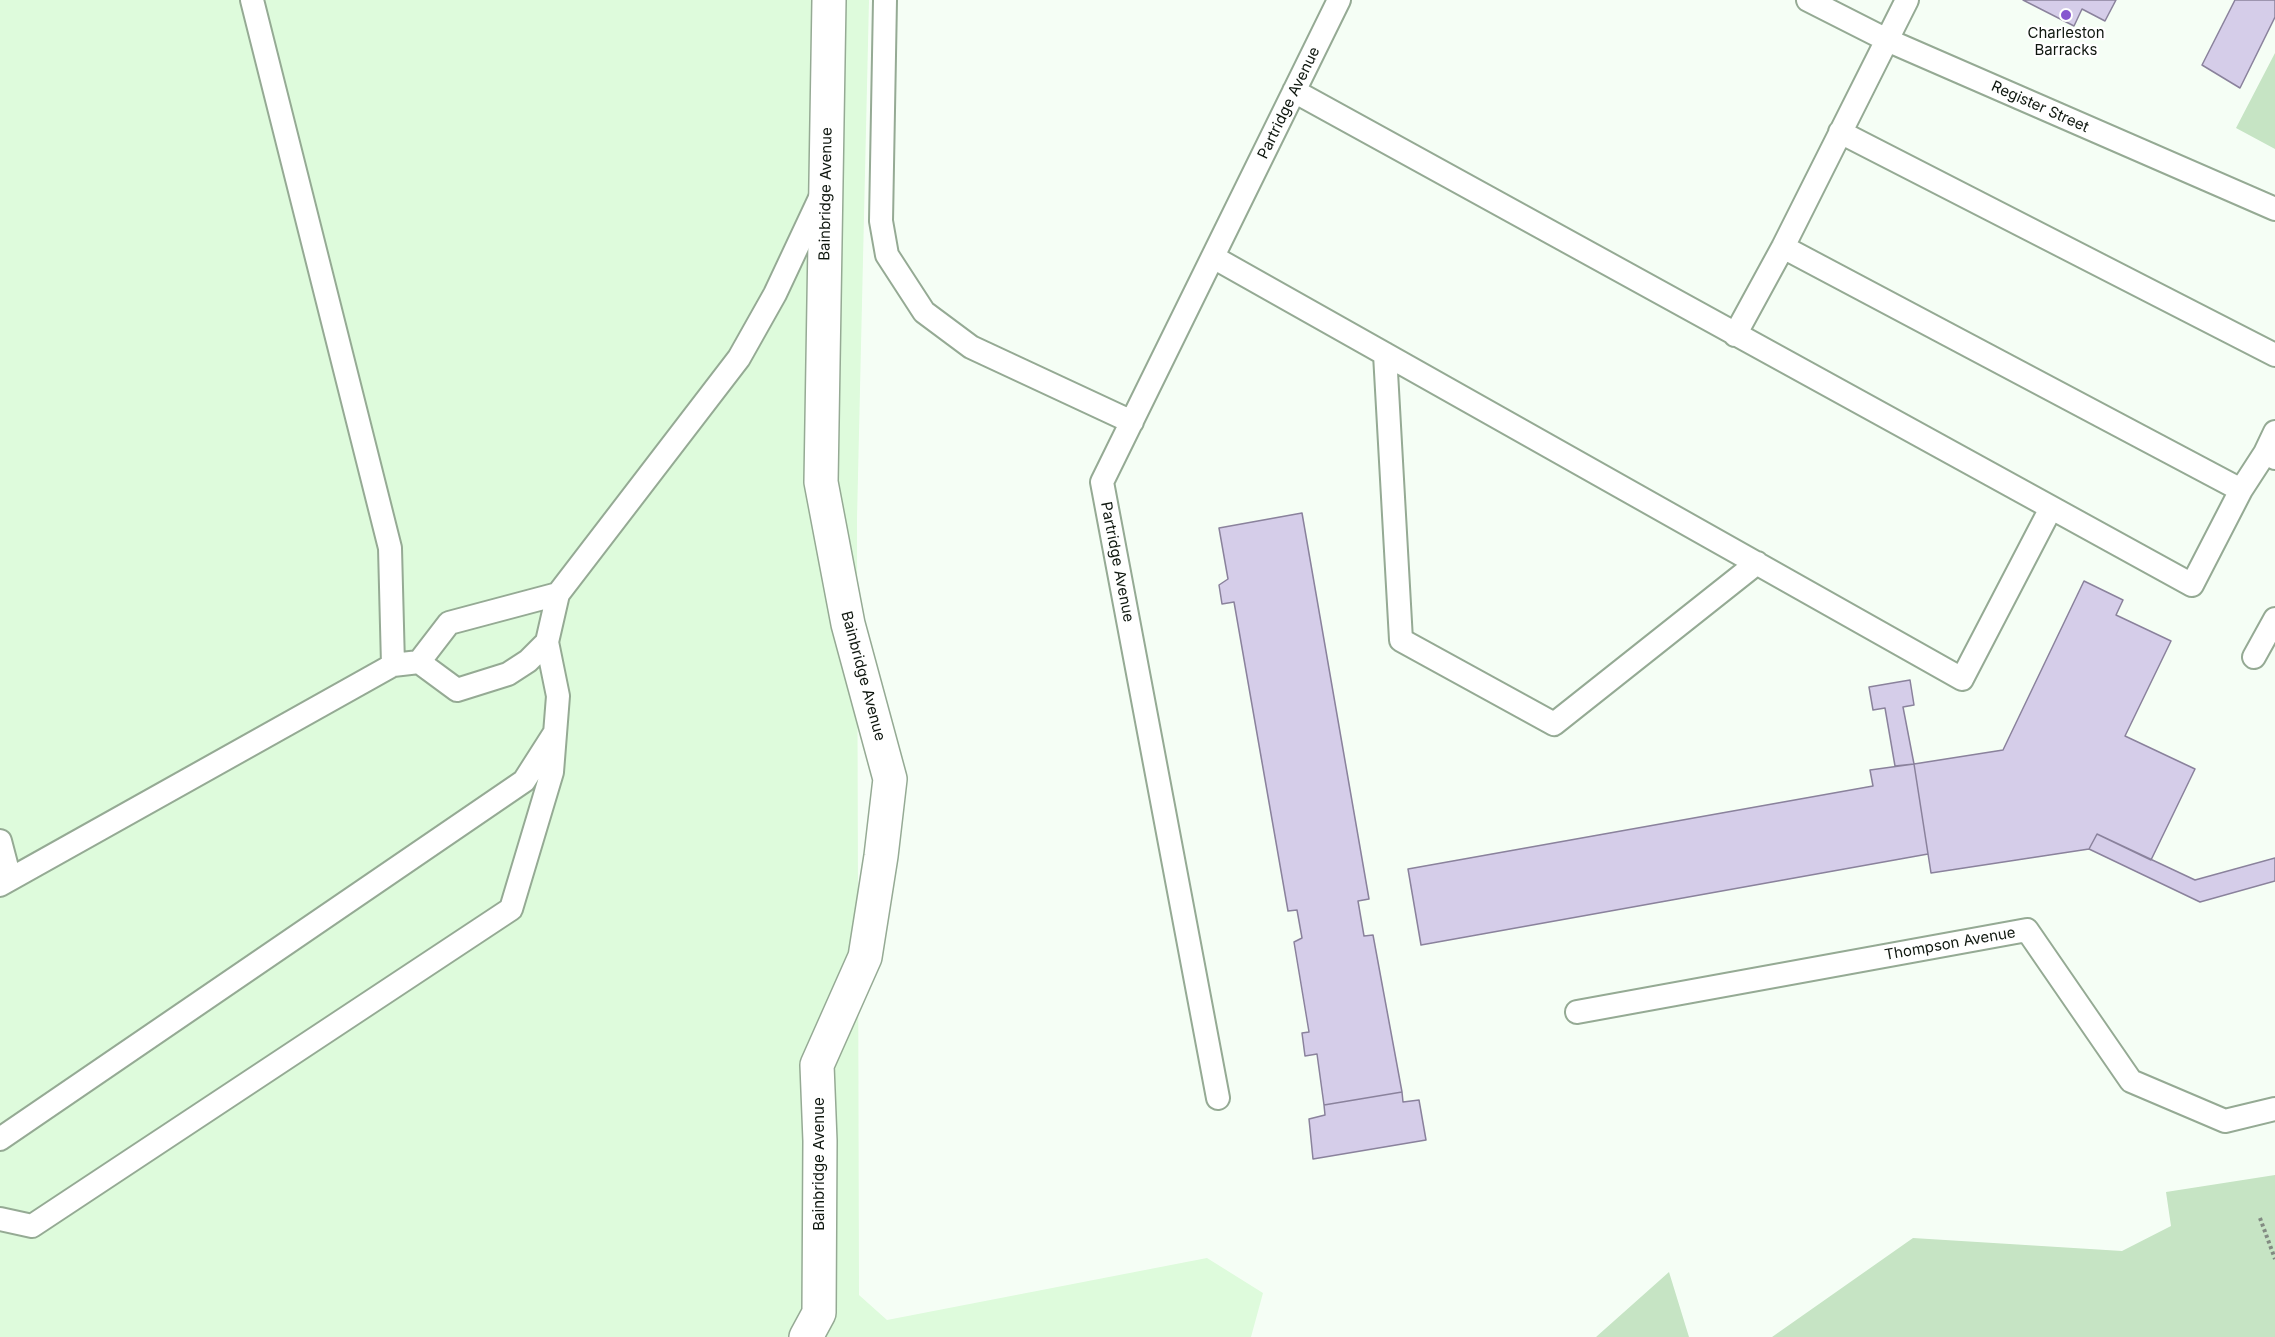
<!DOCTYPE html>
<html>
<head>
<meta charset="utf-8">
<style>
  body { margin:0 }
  canvas { display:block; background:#f5fef5 }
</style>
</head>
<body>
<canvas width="2275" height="1337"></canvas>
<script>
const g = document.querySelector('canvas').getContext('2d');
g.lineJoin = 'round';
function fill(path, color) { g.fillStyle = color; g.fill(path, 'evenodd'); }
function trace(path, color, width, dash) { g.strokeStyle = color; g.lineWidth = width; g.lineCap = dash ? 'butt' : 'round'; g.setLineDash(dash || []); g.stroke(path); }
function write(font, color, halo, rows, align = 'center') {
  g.font = font + ' Inter,sans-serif'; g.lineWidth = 4.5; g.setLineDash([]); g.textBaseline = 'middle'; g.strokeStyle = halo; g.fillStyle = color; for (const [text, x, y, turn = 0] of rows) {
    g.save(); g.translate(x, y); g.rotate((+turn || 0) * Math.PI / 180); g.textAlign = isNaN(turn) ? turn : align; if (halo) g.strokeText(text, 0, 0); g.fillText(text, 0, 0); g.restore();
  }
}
fill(new Path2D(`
  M0,0H869L857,519L859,1295L887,1320L1207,1258L1263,1293L1251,1337H0Z`), '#defbdc');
fill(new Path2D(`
  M2275,53V149L2236,128Z
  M2275,1175V1337H1772L1913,1238L2122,1251L2171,1226L2166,1192Z
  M1669,1272L1689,1337H1596Z`), '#c6e4c4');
const building = new Path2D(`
  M2023,0H2116L2105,21L2082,9L2074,26Z
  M2235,0H2275V17L2240,88L2202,65Z
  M1302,513L1369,899L1358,901L1364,936L1373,935L1402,1092L1324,1105L1317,1054L1305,1056L1302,1033L1309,1032L1294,942L1302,938L1297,910L1288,911L1234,602L1222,604L1219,585L1228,579L1219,528Z
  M2084,581L2123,600L2116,615L2171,641L2125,736L2195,769L2151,860L2097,834L2089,849L1931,873L1914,764L2003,750Z
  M1910,680L1914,705L1903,707L1914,764L1895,766L1885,708L1873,710L1869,687Z
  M1914,764L1928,854L1421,945L1408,869L1873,786L1870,770Z
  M2097,834L2195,880L2275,858V881L2200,902L2089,849Z
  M1402,1092L1403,1102L1419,1100L1426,1140L1313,1159L1309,1119L1325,1115L1324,1105Z`);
fill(building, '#d5cde9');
trace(building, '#8a829c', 1.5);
const service = new Path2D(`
  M252,0L390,548L393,665
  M885,0L881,221L887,255L924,312L971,347L1132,422
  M1808,0L1887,40L2275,209
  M1294,91L2192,585L2241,490
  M1840,132L2275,355
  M1783,247L2241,490L2265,453
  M1213,257L1962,679L2051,508
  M1735,335L1783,247L1907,0
  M1385,354L1401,640L1554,724L1757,563
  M2275,432L2265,453L2275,458
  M2254,657L2275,619
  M419,662L449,623L558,594
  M0,841L10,879
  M0,885L393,665L419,662L457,690L508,674L528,661L547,642
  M1577,1012L2027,930L2131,1081L2225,1121L2275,1109
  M1218,1098L1102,482L1339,0
  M0,1139L524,781L554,734
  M0,1219L32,1226L511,909L552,772L558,696L547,642L558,594L739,358L775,294L821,196`);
const minor = new Path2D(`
  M806,1337L819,1313L820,1141L817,1065L865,957L881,856L890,779L848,624L821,482L829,0`);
trace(service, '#95aa94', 26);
trace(minor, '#95aa94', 36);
trace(new Path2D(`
  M2260,1218L2275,1259`), '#828b82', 4, [3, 3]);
trace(service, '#fff', 22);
trace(minor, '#fff', 33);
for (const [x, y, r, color] of [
  [2066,15,6,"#8656cf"]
]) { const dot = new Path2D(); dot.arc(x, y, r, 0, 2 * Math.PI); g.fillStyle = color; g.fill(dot); trace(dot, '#fff', 2); }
write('15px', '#0f170f', '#fff', [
  ["Charleston",2066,33],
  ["Barracks",2066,50]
]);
write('15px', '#0f170f', '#fff', [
  ["Partridge Avenue",1289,103,-64],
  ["Register Street",2040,107,24],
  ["Bainbridge Avenue",826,194,-89],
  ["Partridge Avenue",1117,562,79],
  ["Bainbridge Avenue",863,676,75],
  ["Thompson Avenue",1950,944,-10],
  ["Bainbridge Avenue",819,1164,-90]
]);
</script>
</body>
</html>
